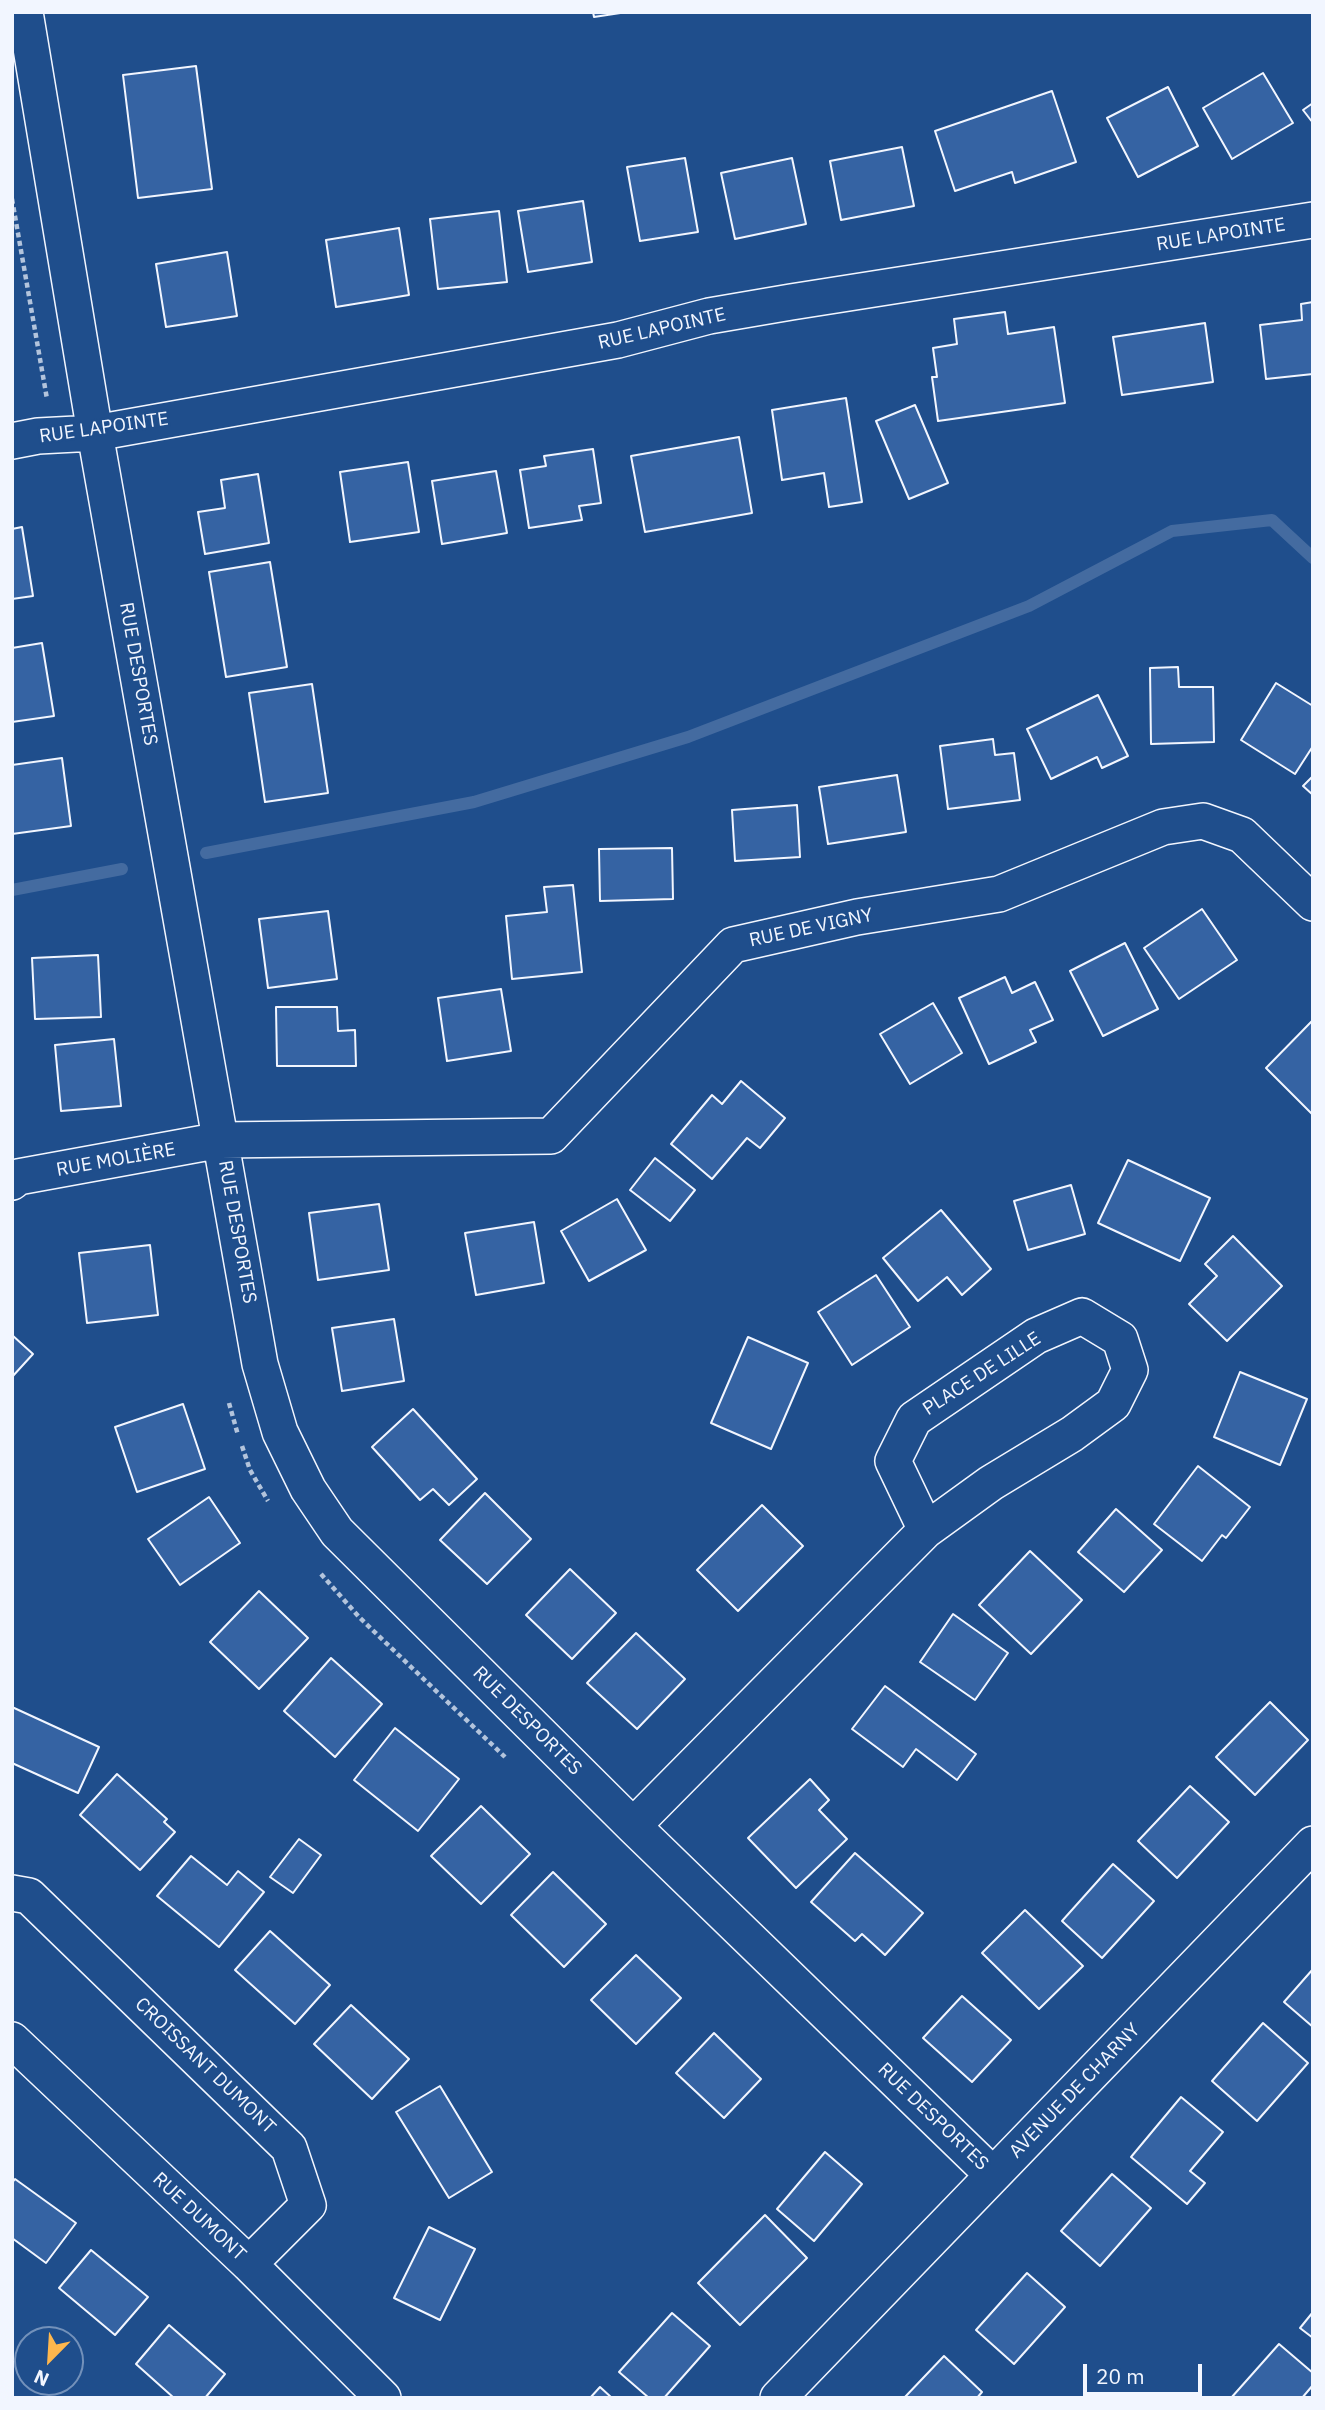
<!DOCTYPE html>
<html>
<head>
<meta charset="utf-8">
<style>
  body { margin:0 }
  #map { position:relative; width:1325px; height:2410px; overflow:hidden; background:#1f4e8c; font-family:"IBM Plex Sans",sans-serif }
  canvas { display:block }
  .frame { position:absolute; inset:0; border:14px solid #f2f6ff; pointer-events:none }
  .north { position:absolute; left:14px; top:2326px; width:70px; height:70px; box-sizing:border-box; background:#1f4e8c; border:2px solid #7391ba; border-radius:50%; rotate:204deg; font-size:19px; font-weight:700; line-height:28px; text-align:center; color:#f2f6ff }
  .north::after { content:''; display:block; margin:auto; width:24px; height:32px; background:#ffb74d; clip-path:polygon(50% 0,100% 100%,50% 72%,0 100%) }
  .scale { position:absolute; left:1083px; top:2364px; width:119px; height:32px; box-sizing:border-box; border:4px solid #f2f6ff; border-top:0; padding-left:9px; font-size:21px; line-height:24px; white-space:nowrap; color:#f2f6ff; -webkit-text-stroke:5px #1f4e8c; paint-order:stroke }
</style>
</head>
<body>
<div id="map">
<canvas width="1325" height="2410"></canvas>
<div class="frame"></div>
<div class="north">N</div>
<div class="scale">20 m</div>
</div>
<script>
const g = document.querySelector('canvas').getContext('2d');
g.lineJoin = 'round';
function trace(path, color, width, dash) { g.strokeStyle = color; g.lineWidth = width; g.lineCap = dash ? 'butt' : 'round'; g.setLineDash(dash || []); g.stroke(path); }
function fill(path, color) { g.fillStyle = color; g.fill(path, 'evenodd'); }
function write(font, color, halo, rows, align = 'center') {
  g.font = font + ' "IBM Plex Sans",sans-serif'; g.lineWidth = 5; g.setLineDash([]); g.textBaseline = 'middle'; g.strokeStyle = halo; g.fillStyle = color; for (const [text, x, y, turn = 0] of rows) {
    g.save(); g.translate(x, y); g.rotate((+turn || 0) * Math.PI / 180); g.textAlign = isNaN(turn) ? turn : align; if (halo) g.strokeText(text, 0, 0); g.fillText(text, 0, 0); g.restore();
  }
}
trace(new Path2D(`
  M206,853L474,802L688,737L1029,606L1172,531L1272,520L1313,558
  M12,890L122,869`), '#446ba0', 12);
const building = new Path2D(`
  M593,12H627L594,17Z
  M196,66L212,189L138,198L123,75Z
  M1263,73L1293,123L1232,159L1203,108Z
  M1168,87L1198,146L1138,177L1107,118Z
  M1052,91L1076,162L1015,183L1012,172L955,191L935,131Z
  M1313,103V123L1303,110Z
  M902,147L914,206L841,220L830,161Z
  M685,158L698,232L640,241L627,167Z
  M792,158L806,224L735,239L721,173Z
  M583,201L592,262L528,272L518,211Z
  M499,211L507,282L438,289L430,219Z
  M399,228L409,295L336,307L326,240Z
  M227,252L237,316L166,327L156,264Z
  M1313,302V374L1266,379L1260,325L1302,320L1301,304Z
  M1005,312L1008,334L1054,327L1065,403L938,421L932,377H937L933,348L957,344L954,319Z
  M1205,323L1213,382L1122,395L1113,337Z
  M846,398L862,502L829,507L824,473L782,480L772,410Z
  M915,405L948,483L909,499L876,421Z
  M739,437L752,513L645,532L631,456Z
  M593,449L601,503L579,506L582,520L529,528L520,470L546,466L544,456Z
  M408,462L419,532L350,542L340,472Z
  M496,471L507,533L442,544L432,481Z
  M258,474L269,543L205,554L198,512L225,508L221,480Z
  M22,527L33,596L12,599V529Z
  M270,562L287,667L226,677L209,572Z
  M42,643L54,716L12,722V648Z
  M1178,667L1179,687H1213L1214,742L1151,744L1150,668Z
  M1276,683L1313,706V746L1295,774L1241,740Z
  M312,684L328,793L265,802L249,693Z
  M1098,695L1128,756L1102,768L1097,757L1051,779L1027,729Z
  M993,739L995,755L1014,753L1020,800L948,809L940,746Z
  M62,758L71,826L12,834V765Z
  M897,775L906,832L828,844L819,787Z
  M1313,776V795L1303,786Z
  M797,805L800,857L735,861L732,810Z
  M672,848L673,899L600,901L599,849Z
  M573,885L582,972L512,979L506,916L547,912L544,887Z
  M1202,909L1237,960L1179,999L1144,948Z
  M328,911L337,979L268,988L259,919Z
  M1125,943L1158,1009L1103,1036L1070,971Z
  M98,955L101,1017L35,1019L32,958Z
  M1005,977L1012,993L1035,982L1053,1020L1030,1030L1036,1042L989,1064L959,998Z
  M501,989L511,1051L447,1061L438,998Z
  M933,1003L962,1053L910,1084L880,1034Z
  M276,1007H337L338,1031L355,1030L356,1066H277Z
  M1312,1021L1313,1022L1312,1114L1266,1068Z
  M114,1039L121,1106L61,1111L55,1045Z
  M741,1081L785,1118L760,1148L747,1138L712,1179L671,1144L712,1095L722,1104Z
  M655,1158L695,1190L670,1221L630,1190Z
  M1128,1160L1210,1198L1180,1261L1098,1223Z
  M1071,1185L1085,1234L1028,1250L1014,1201Z
  M617,1199L646,1250L589,1281L561,1231Z
  M379,1204L389,1270L318,1280L309,1213Z
  M941,1210L991,1269L962,1295L947,1277L918,1301L883,1258Z
  M534,1222L544,1283L476,1295L465,1233Z
  M1233,1236L1282,1286L1227,1341L1189,1304L1217,1276L1205,1264Z
  M150,1245L158,1315L87,1323L79,1253Z
  M876,1275L910,1327L852,1365L818,1312Z
  M394,1319L404,1381L342,1391L332,1328Z
  M12,1335L33,1354L12,1377Z
  M748,1337L808,1363L771,1449L711,1423Z
  M1240,1372L1307,1399L1280,1465L1214,1437Z
  M183,1404L205,1469L137,1492L115,1427Z
  M413,1409L477,1479L449,1505L433,1489L420,1500L372,1447Z
  M1198,1466L1250,1507L1226,1538L1222,1535L1202,1561L1154,1524Z
  M485,1493L531,1539L487,1584L440,1540Z
  M209,1497L240,1543L180,1585L148,1539Z
  M762,1505L803,1546L738,1611L697,1570Z
  M1116,1509L1162,1550L1124,1592L1078,1552Z
  M1030,1551L1082,1600L1031,1654L979,1605Z
  M570,1569L616,1613L572,1659L526,1615Z
  M259,1591L308,1638L259,1689L210,1642Z
  M953,1614L1008,1653L975,1700L920,1662Z
  M636,1633L685,1679L637,1729L587,1683Z
  M331,1658L382,1704L335,1757L284,1711Z
  M885,1686L976,1754L957,1780L916,1749L903,1767L852,1729Z
  M1270,1702L1308,1740L1255,1795L1216,1757Z
  M12,1707L99,1747L78,1793L12,1763Z
  M395,1728L459,1779L418,1831L354,1780Z
  M117,1774L167,1819L164,1822L175,1832L140,1870L80,1815Z
  M810,1779L829,1800L819,1810L847,1839L796,1888L748,1838Z
  M1190,1786L1229,1822L1177,1878L1138,1841Z
  M481,1806L530,1854L481,1904L431,1856Z
  M299,1839L321,1855L293,1893L270,1877Z
  M855,1853L923,1913L885,1955L862,1934L855,1941L811,1902Z
  M191,1856L227,1885L238,1871L264,1892L219,1947L157,1896Z
  M1113,1864L1154,1901L1102,1958L1062,1921Z
  M553,1872L606,1924L564,1967L511,1915Z
  M1025,1910L1083,1966L1039,2009L982,1953Z
  M270,1931L330,1985L295,2024L235,1970Z
  M636,1955L681,1998L636,2044L591,2000Z
  M1313,1969V2027L1284,2002Z
  M962,1996L1011,2040L972,2082L923,2038Z
  M351,2005L409,2059L372,2099L314,2044Z
  M1263,2023L1308,2063L1257,2121L1212,2081Z
  M714,2033L761,2079L724,2118L676,2073Z
  M440,2086L492,2172L449,2198L396,2112Z
  M1181,2097L1223,2132L1190,2171L1205,2183L1187,2204L1131,2157Z
  M825,2152L862,2184L814,2241L777,2209Z
  M1112,2174L1151,2208L1100,2266L1061,2231Z
  M15,2179L76,2223L46,2263L12,2238V2183Z
  M765,2215L807,2258L740,2325L698,2283Z
  M429,2227L475,2249L440,2320L394,2298Z
  M91,2250L148,2297L115,2335L59,2288Z
  M1027,2273L1065,2307L1014,2364L976,2330Z
  M1313,2312V2338L1300,2328Z
  M672,2313L710,2346L664,2398H649L619,2372Z
  M169,2325L225,2374L205,2398H174L136,2364Z
  M1279,2344L1313,2373V2385L1302,2398H1231Z
  M944,2356L982,2392L977,2398H904Z
  M600,2387L612,2398H590Z`);
fill(building, '#3563a3');
trace(building, '#f2f6ff', 2);
const street = new Path2D(`
  M25,12L95,433L260,1364L280,1432L308,1489L337,1532L633,1826L993,2175
  M12,441L38,436L95,433L618,340L709,316L791,302L1313,220
  M12,1182L18,1177L221,1140L551,1136L733,945L857,917L999,894L1163,827L1203,821L1242,835L1313,903
  M633,1826L926,1530L991,1483L1072,1434L1113,1404L1130,1370L1120,1339L1082,1316L1036,1336L914,1419L893,1461L926,1530
  M12,1893L29,1896L289,2148L308,2205L249,2264
  M12,2040L249,2264L383,2398
  M778,2398L1313,1844`);
trace(street, '#f2f6ff', 38);
trace(new Path2D(`
  M12,199L47,399
  M229,1403L238,1435
  M242,1446L250,1470L268,1501
  M321,1574L360,1618L505,1757`), '#b3c4dc', 4.5, [5, 3.5]);
trace(street, '#1f4e8c', 35);
write('19px', '#f2f6ff', '#1f4e8c', [
  ["RUE LAPOINTE",1221,235,-9],
  ["RUE LAPOINTE",662,329,-13],
  ["RUE LAPOINTE",104,428,-8],
  ["RUE DESPORTES",138,674,80],
  ["RUE DE VIGNY",811,928,-12],
  ["RUE MOLIÈRE",116,1160,-10],
  ["RUE DESPORTES",237,1232,80],
  ["PLACE DE LILLE",982,1374,-33],
  ["RUE DESPORTES",527,1721,45],
  ["CROISSANT DUMONT",205,2066,44],
  ["AVENUE DE CHARNY",1075,2091,-46],
  ["RUE DESPORTES",933,2117,44],
  ["RUE DUMONT",199,2217,43]
]);
</script>
</body>
</html>
